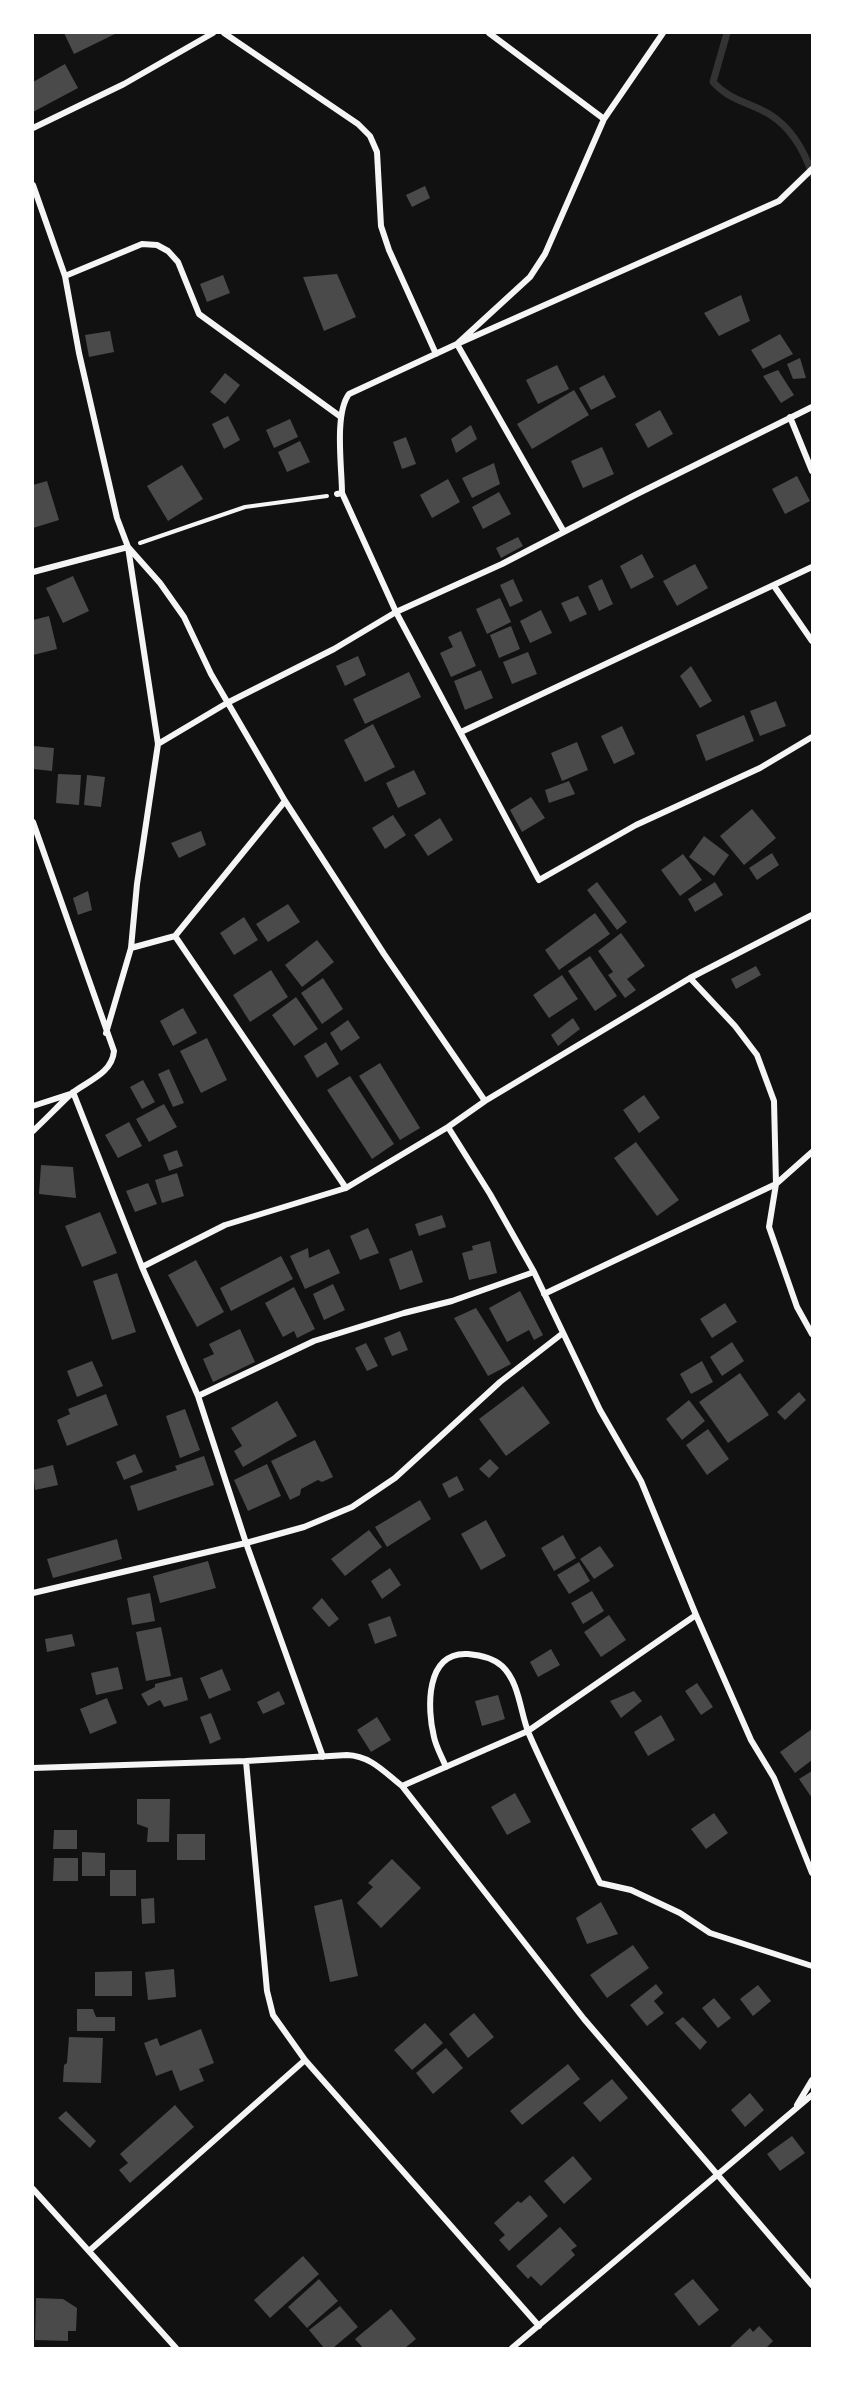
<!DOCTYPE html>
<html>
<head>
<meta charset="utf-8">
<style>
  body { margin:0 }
  #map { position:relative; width:845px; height:2381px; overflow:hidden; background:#111; font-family:Karla,sans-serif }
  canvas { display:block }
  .frame { position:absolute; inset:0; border:34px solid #fff; pointer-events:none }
</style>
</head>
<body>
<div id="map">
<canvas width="845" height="2381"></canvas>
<div class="frame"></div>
</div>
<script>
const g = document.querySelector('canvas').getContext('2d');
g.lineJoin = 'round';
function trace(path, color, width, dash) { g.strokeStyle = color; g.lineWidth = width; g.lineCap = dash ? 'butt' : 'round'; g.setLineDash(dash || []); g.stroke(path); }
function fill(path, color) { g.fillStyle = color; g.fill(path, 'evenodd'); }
trace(new Path2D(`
  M727,33L713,82C730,101 749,102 769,114C792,128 804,150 812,174`), '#333', 7);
fill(new Path2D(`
  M64,33H117L74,54Z
  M65,64L78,88L33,112V82Z
  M425,186L430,198L412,207L406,195Z
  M337,274L356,317L324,331L303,277Z
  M223,275L230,293L207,302L200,284Z
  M741,295L750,321L719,336L704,313Z
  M110,331L114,352L89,357L85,335Z
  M780,334L793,354L763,369L751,350Z
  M800,358L806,378L793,379L787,364Z
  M557,365L569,389L538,404L526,380Z
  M778,370L794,395L781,403L763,376Z
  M225,373L240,385L225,404L210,392Z
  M604,375L616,397L591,410L579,388Z
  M574,390L589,415L532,449L517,424Z
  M660,410L673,434L648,448L635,424Z
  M228,416L240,440L224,449L212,424Z
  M290,419L298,437L274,448L266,430Z
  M471,425L477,439L456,453L451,439Z
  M406,437L416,464L402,469L393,442Z
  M300,441L310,462L287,472L278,452Z
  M602,447L614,474L583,488L571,461Z
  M494,463L500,484L472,498L462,478Z
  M182,465L203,499L168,521L147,486Z
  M797,476L810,501L785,514L772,489Z
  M448,479L460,502L432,518L420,495Z
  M47,481L59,520L33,528V485Z
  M499,492L511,514L483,529L472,507Z
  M518,537L523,546L501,558L496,548Z
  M642,554L654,577L631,589L620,566Z
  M695,564L708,588L677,606L663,581Z
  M73,576L89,611L63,623L46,588Z
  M513,579L523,601L510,607L500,585Z
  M602,579L613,604L599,611L588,586Z
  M578,596L587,614L570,622L561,603Z
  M500,598L511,622L487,634L476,609Z
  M541,610L552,633L530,643L520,621Z
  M49,616L57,649L33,655V620Z
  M511,626L520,649L499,658L490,635Z
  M461,631L476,666L451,677L440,653L453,647L448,637Z
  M528,652L537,674L512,684L503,662Z
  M358,656L366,675L345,686L336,666Z
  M691,666L712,701L700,708L680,676Z
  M481,670L493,698L465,710L454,681Z
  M409,672L421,697L365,724L353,699Z
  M776,701L786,726L760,736L750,711Z
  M744,715L754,741L706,761L696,735Z
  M373,724L395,767L365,782L344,740Z
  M622,726L635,754L614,764L601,736Z
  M577,742L588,770L562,781L551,753Z
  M33,746L54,748L52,771L33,769Z
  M414,770L426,794L398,808L386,783Z
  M58,774L81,775L79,805L56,803Z
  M87,775L105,777L101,807L84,805Z
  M569,781L575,794L549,803L545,790Z
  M531,797L545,818L522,832L510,810Z
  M752,809L776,838L744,865L720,836Z
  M393,815L406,835L385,849L372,828Z
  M440,818L453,840L428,856L414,835Z
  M201,831L206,845L179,858L171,843Z
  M704,836L729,855L714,876L689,857Z
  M772,853L779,865L757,880L749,868Z
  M683,854L702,880L680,896L661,870Z
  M597,882L627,922L617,930L587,890Z
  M715,882L723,895L695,912L688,899Z
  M88,891L92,910L78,915L73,898Z
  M288,904L300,922L268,942L256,924Z
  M595,913L610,934L559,970L545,950Z
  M244,917L258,940L234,955L220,933Z
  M621,933L645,966L627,979L636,990L625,998L608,975L613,972L598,951Z
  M317,940L334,962L302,987L285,965Z
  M590,956L617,996L595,1011L568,971Z
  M756,966L761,975L736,989L731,979Z
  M271,970L288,997L250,1022L233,995Z
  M562,975L578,999L549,1018L533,995Z
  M323,978L343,1009L322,1024L301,993Z
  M296,997L318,1029L294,1046L272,1015Z
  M183,1008L197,1033L173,1046L160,1021Z
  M573,1018L580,1029L558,1046L551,1035Z
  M348,1020L360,1038L341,1051L330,1033Z
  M207,1038L227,1080L201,1093L180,1051Z
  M326,1042L339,1064L317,1078L304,1056Z
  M380,1063L420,1128L400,1140L359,1076Z
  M169,1069L184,1103L173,1107L158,1074Z
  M350,1076L394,1144L372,1159L327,1090Z
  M143,1080L155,1102L142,1109L130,1087Z
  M644,1095L660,1118L639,1133L623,1110Z
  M164,1104L177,1127L149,1142L136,1119Z
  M129,1122L142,1146L118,1158L105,1135Z
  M636,1142L679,1200L657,1216L614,1158Z
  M177,1150L183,1166L169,1171L163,1155Z
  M41,1165L73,1167L76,1198L39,1194Z
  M177,1173L184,1196L162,1203L155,1180Z
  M148,1183L157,1204L135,1212L126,1191Z
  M100,1212L117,1253L82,1267L65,1226Z
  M442,1215L446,1227L419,1236L415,1224Z
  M368,1228L379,1253L360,1260L350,1236Z
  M490,1241L497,1273L469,1280L462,1253L473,1250L472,1246Z
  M308,1248L309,1258L329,1249L340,1273L305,1289L290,1256Z
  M412,1250L423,1282L400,1290L389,1259Z
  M281,1256L293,1279L231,1311L220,1288Z
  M196,1260L224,1312L197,1327L168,1275Z
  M117,1273L136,1332L112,1340L93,1281Z
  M333,1284L345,1310L324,1320L313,1294Z
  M294,1287L315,1329L297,1338L294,1331L283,1337L265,1303Z
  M520,1291L543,1335L534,1340L529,1330L507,1342L489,1308Z
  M725,1303L737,1322L712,1338L700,1319Z
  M476,1308L511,1364L488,1376L454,1318Z
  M240,1329L255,1362L213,1382L203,1359L214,1354L209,1344Z
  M400,1331L408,1350L392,1356L384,1338Z
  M732,1342L744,1361L722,1376L710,1357Z
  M366,1343L378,1366L367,1371L355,1348Z
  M92,1361L103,1386L77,1397L67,1371Z
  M702,1361L713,1382L691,1394L680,1374Z
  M740,1373L769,1415L728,1443L699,1402Z
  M523,1386L550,1423L506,1456L479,1419Z
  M799,1392L806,1400L785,1420L777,1412Z
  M106,1394L118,1425L67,1446L57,1420L70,1414L68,1409Z
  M689,1400L705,1421L682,1440L666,1419Z
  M277,1401L297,1436L243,1467L234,1451L242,1446L231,1428Z
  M185,1409L200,1450L180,1458L166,1416Z
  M708,1429L729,1459L707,1475L686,1445Z
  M315,1440L333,1477L322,1482L318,1480L301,1489L300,1495L290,1500L271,1461Z
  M135,1454L143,1472L124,1480L116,1462Z
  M204,1456L214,1485L138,1511L130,1486L177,1470L175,1466Z
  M490,1459L499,1468L489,1478L479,1469Z
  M267,1464L281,1496L248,1511L234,1480Z
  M53,1465L58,1485L35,1490L33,1470Z
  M457,1476L464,1490L449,1498L442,1484Z
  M420,1500L431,1519L387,1547L375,1527Z
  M486,1520L506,1556L481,1570L461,1534Z
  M369,1530L382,1547L345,1576L331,1559Z
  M563,1535L576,1558L554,1571L541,1548Z
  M117,1539L122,1559L53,1578L47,1559Z
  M600,1546L614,1566L594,1579L580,1559Z
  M208,1561L216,1588L160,1603L153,1576Z
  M579,1562L590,1581L569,1594L557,1575Z
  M390,1568L401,1585L382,1599L371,1581Z
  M592,1591L604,1611L583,1624L571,1603Z
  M150,1593L155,1621L132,1625L127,1598Z
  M322,1598L339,1619L329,1627L312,1608Z
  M609,1615L626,1640L601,1657L584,1632Z
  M390,1616L397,1636L375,1644L368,1624Z
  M161,1627L171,1676L146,1681L136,1632Z
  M72,1634L75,1646L47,1652L45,1639Z
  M551,1649L560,1665L538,1677L530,1662Z
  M118,1667L123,1689L96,1695L91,1673Z
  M222,1669L231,1690L209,1699L200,1678Z
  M182,1677L188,1700L164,1707L160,1700L148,1706L141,1694L155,1687V1684Z
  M697,1683L713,1707L701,1715L685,1691Z
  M279,1691L285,1704L263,1714L257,1702Z
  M634,1691L642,1701L621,1718L610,1701Z
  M498,1695L505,1719L482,1726L475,1701Z
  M107,1698L117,1723L90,1734L80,1709Z
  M211,1713L221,1739L210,1744L200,1717Z
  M661,1715L675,1740L648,1756L634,1732Z
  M377,1717L391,1740L371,1752L357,1730Z
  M812,1729V1760L795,1773L780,1752Z
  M812,1771V1798L799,1779Z
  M515,1793L531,1822L507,1835L491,1807Z
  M137,1799H170L169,1842H147L148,1828L137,1824Z
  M714,1813L728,1833L706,1849L691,1829Z
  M54,1830H77V1849H53Z
  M177,1834H205V1860H177Z
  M82,1852L105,1853V1876H82Z
  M54,1858H78V1881H53Z
  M392,1859L421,1888L381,1928L357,1903L373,1887L368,1883Z
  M110,1870H136V1896H110Z
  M154,1898L155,1923L142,1924L141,1899Z
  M342,1899L358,1976L330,1982L314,1906Z
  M601,1902L618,1934L587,1944L576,1918Z
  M633,1945L649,1968L607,1998L590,1975Z
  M174,1969L176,1997L148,2000L145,1972Z
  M132,1971V1996H95V1972Z
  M656,1984L663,1993L654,2001L664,2013L647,2026L630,2005Z
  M758,1985L771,2001L753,2016L740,1999Z
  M714,1998L731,2018L718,2028L702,2008Z
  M77,2009H93L96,2017H115V2031H77Z
  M474,2013L494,2037L468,2058L449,2034Z
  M683,2017L707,2042L700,2050L675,2023Z
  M425,2023L443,2043L412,2070L394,2050Z
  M201,2029L214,2063L199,2069L204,2081L180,2091L172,2070L156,2076L144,2043L157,2038L160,2046Z
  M69,2037L103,2038L101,2083L63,2082L64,2065L67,2063Z
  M446,2048L463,2068L433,2094L416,2073Z
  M568,2064L580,2079L522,2125L510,2111Z
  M612,2079L628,2098L600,2122L583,2103Z
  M750,2093L764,2110L745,2127L731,2110Z
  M175,2105L194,2127L130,2183L119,2170L128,2163L120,2154Z
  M66,2111L96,2141L90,2148L58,2118Z
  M792,2136L805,2153L780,2171L767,2154Z
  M573,2156L592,2179L564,2204L544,2181Z
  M530,2195L548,2216L509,2251L499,2240L505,2235L494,2223L518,2201L521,2203Z
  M560,2227L577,2246L571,2250L575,2255L541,2286L531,2276L528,2279L516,2266Z
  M303,2256L319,2274L270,2318L254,2300Z
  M319,2279L338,2301L307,2328L288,2307Z
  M693,2279L719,2310L699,2326L674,2294Z
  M36,2298L63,2299L77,2308L76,2331H68V2341L35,2340Z
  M340,2306L358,2327L333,2348H324L309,2330Z
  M391,2309L416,2339L405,2348H363L355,2339Z
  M759,2326L773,2341L766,2348H729L750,2328L753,2332Z`), '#4a4a4a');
trace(new Path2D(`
  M140,543L245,507L327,496`), '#f5f5f5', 4);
trace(new Path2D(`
  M224,33L358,124L370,136L377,152L381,226L389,250L436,354
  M489,33L604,119
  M33,128L124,84L213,33
  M33,185L65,276L79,353L117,518L128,547L158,744L137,884L131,948L106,1033
  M65,276L142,244L157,245L168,251L178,262L199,314L341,417
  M790,417L812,471
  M342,493L396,612L539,880L636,825L760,768L812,737
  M337,494L342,493C342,468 334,414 349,394L457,344L530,277L545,254L604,119L663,33
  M564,532L457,344L779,201L812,169
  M33,572L128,547L160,583L184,617L211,674L285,801L384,954L485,1101
  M774,586L812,641
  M461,732L812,567
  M158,744L227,703L334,649L396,612L502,564L635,495L812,407
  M33,822L114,1051C112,1074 87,1081 71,1094C58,1106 46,1119 33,1131
  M175,936L346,1188
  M131,948L175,936L285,801
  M690,978L735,1026L757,1055L774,1101L776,1184L769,1227L797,1307L812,1334
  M73,1092L142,1267L198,1396L246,1543L323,1757
  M33,1106L70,1094
  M448,1127L490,1194L534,1272L600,1410L641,1481L696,1615L751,1740L774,1778L812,1873
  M142,1267L225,1225L346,1188L448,1127L485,1101L690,978L812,915
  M544,1294L776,1184L812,1152
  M198,1396L314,1341L404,1313L452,1301L534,1272
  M33,1593L246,1543L304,1527L352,1507L395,1478L500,1382L563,1333
  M246,1761L267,1991L273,2015L305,2060L539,2326
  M446,1767C442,1757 436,1747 434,1737C427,1709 425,1651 468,1654C480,1655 493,1658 502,1666C520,1683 520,1713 529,1734C551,1784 576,1833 600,1883L631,1890L680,1913L710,1933L812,1966
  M33,1768L246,1761L347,1755C371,1756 384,1772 402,1786L584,2019L812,2285
  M402,1786L528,1731L696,1615
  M797,2105L812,2080
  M33,2189L176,2348
  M89,2251L305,2060
  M512,2348L812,2095`), '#f5f5f5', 6);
</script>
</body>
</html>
